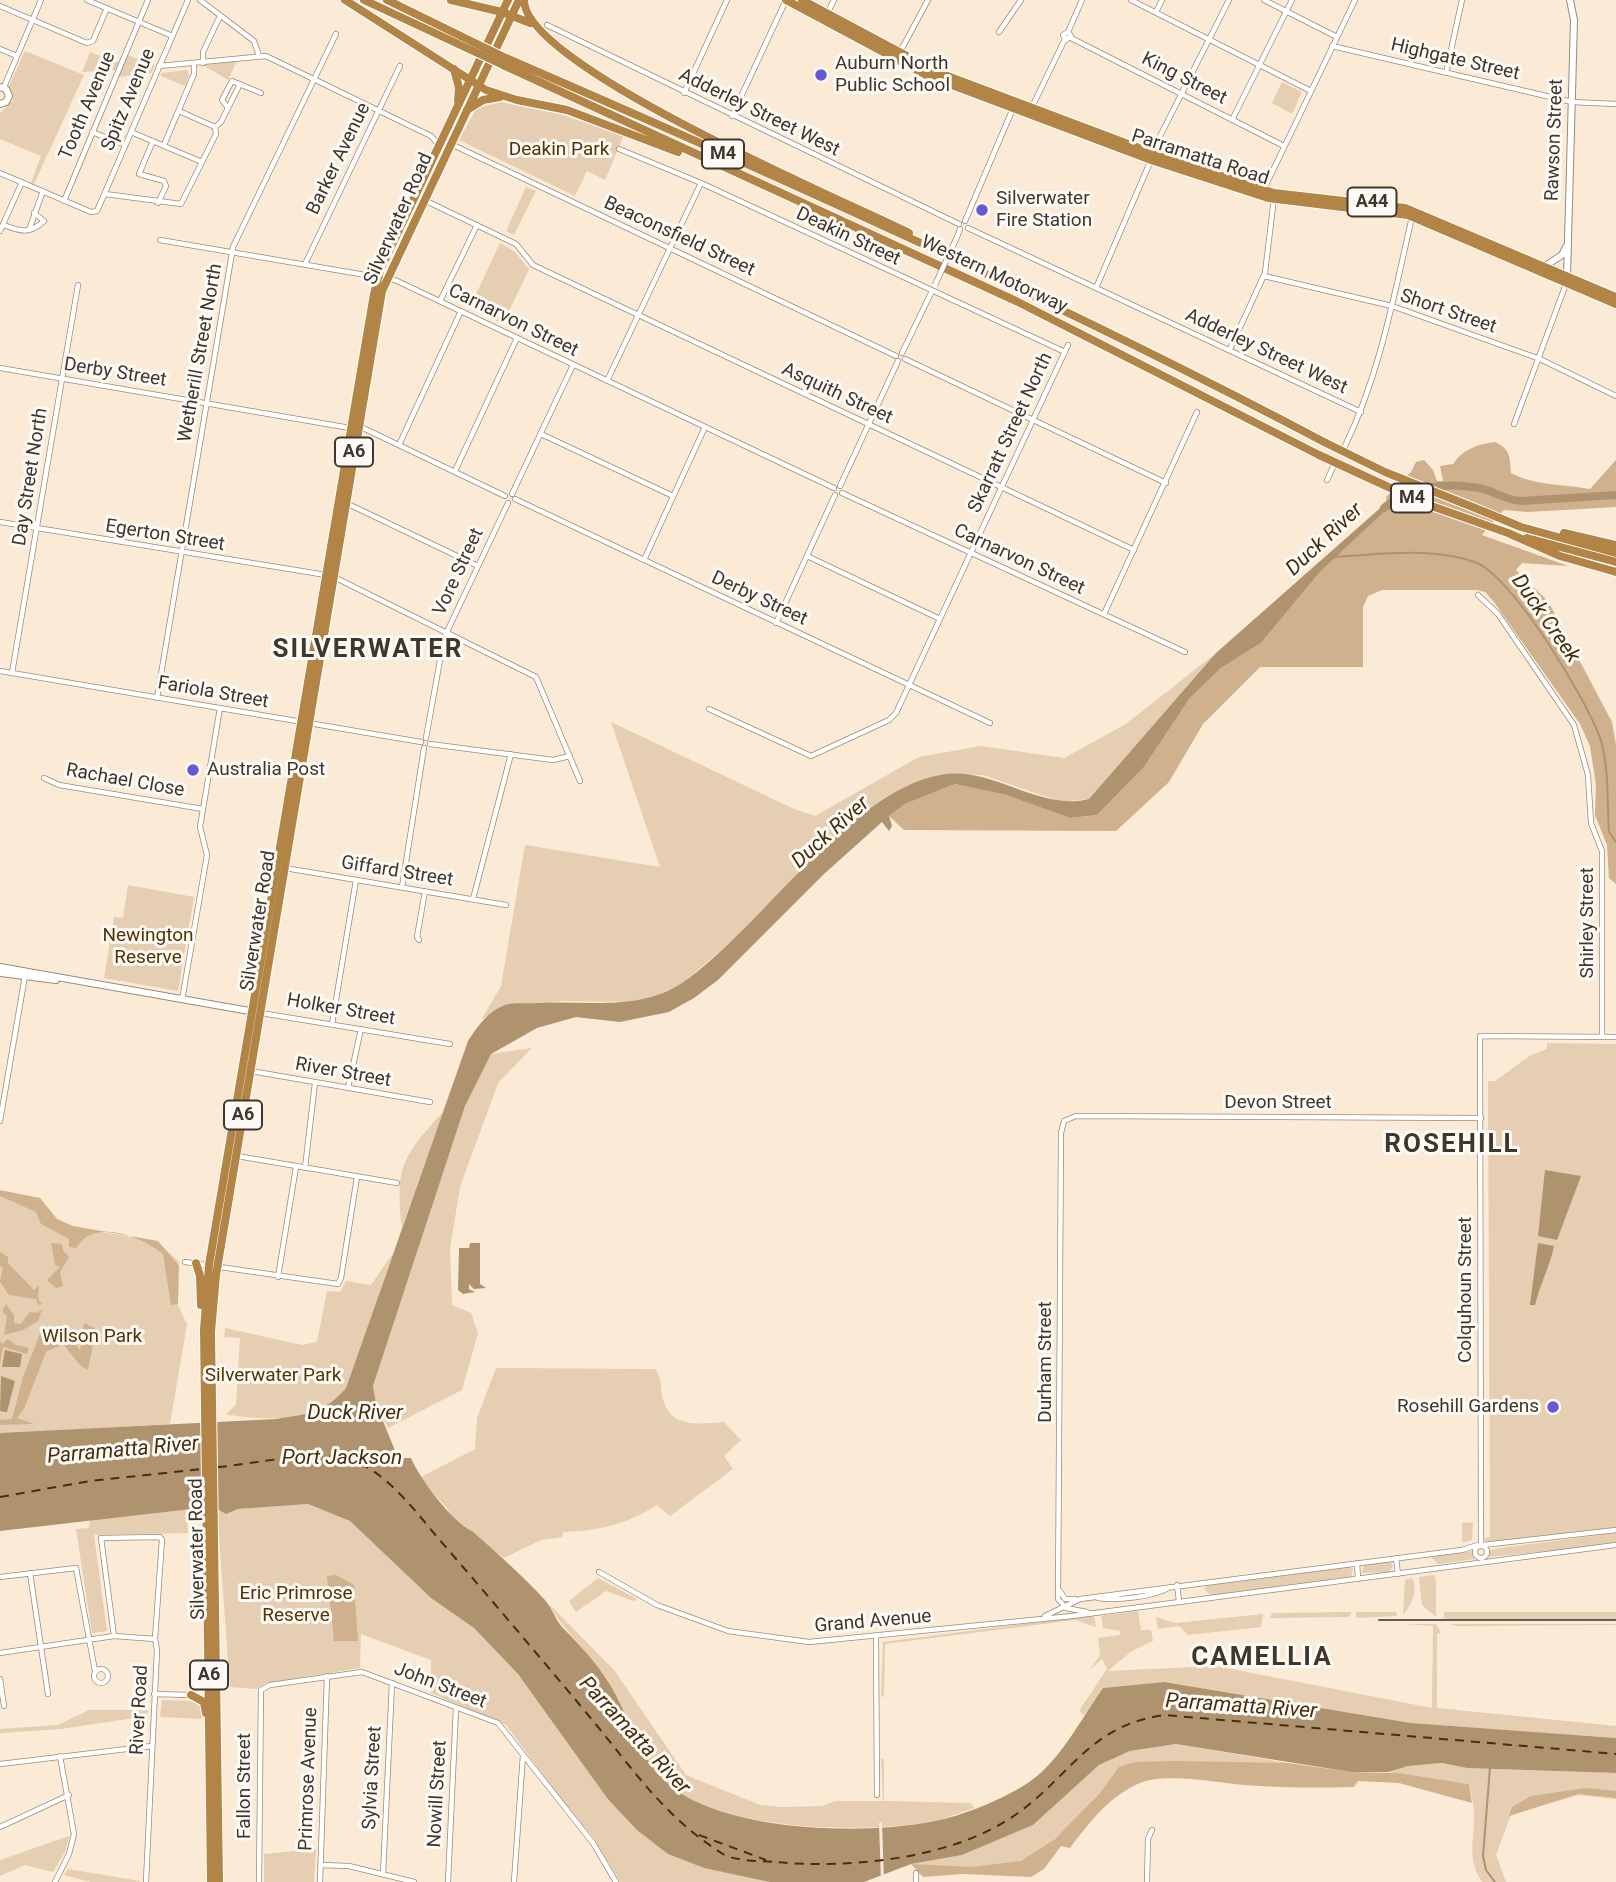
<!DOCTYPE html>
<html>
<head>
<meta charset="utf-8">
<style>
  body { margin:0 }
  canvas { display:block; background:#fbead5 }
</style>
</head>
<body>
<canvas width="1616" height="1882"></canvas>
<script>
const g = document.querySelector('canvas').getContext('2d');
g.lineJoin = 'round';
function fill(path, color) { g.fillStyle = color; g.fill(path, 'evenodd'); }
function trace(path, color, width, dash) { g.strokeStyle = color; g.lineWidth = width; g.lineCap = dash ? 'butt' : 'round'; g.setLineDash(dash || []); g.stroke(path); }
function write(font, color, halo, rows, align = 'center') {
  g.font = font + ' Roboto,sans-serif'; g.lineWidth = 6; g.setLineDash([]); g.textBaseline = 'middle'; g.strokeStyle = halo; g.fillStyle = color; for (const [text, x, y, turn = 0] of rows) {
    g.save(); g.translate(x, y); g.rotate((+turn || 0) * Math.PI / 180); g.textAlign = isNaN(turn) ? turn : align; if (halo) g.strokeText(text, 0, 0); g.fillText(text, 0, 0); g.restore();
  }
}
fill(new Path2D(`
  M25,51L84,75L34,184L31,183L41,156L0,139V113L13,100L9,86Z
  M90,52L120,63L117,70L82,72Z
  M126,54L155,66L151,73L117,77Z
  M237,61L228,80L203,65Z
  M187,70L189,75L185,86L161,76V73Z
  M1282,82L1302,92L1292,114L1272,103Z
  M500,102L559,114L624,135L605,180L587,171L575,196L459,140L476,109Z
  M526,187L536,191L514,235L506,231Z
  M500,243L514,251L529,269L503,324L470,307Z
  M1216,653L1089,799L1061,802L983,775H940L822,850L734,939L681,984L643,1002L564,1001L505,1005L481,1020L501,986L525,845L660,867L611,722L794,809L815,816L919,757L981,746L1064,758L1126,724Z
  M128,885L194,897L178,991L104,978L114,917L123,918Z
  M1547,1043L1616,1044V1527L1488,1543L1483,1538L1490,1537L1488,1081H1495L1531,1055L1547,1049Z
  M532,1048L498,1083L460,1187L450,1249L452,1305L471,1313L478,1333L462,1390L388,1428L376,1404L373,1386L465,1106L491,1054Z
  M443,1112L402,1227C395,1166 403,1156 443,1112Z
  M0,1192L40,1198L62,1225L148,1240L161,1245L179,1262L176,1301L187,1324L170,1424L0,1434Z
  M393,1253L346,1388C341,1393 337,1401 331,1405C309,1422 253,1420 226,1414L236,1405L240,1338L224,1337L225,1328L302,1345L317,1342L327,1291L340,1292L346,1281L371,1285Z
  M496,1368L655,1369C662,1378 660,1383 662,1395C668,1429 698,1424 724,1422L741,1440L724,1456L733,1469L670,1516L657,1505C627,1524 599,1531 563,1532L562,1537L541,1540L504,1558L458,1525L447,1508L419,1478L475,1449L477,1418Z
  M308,1504L350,1521L431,1598L474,1628L518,1674L607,1798L668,1854L704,1868L775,1882H620L593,1837L566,1806L506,1725L431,1693V1660L361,1634L360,1668L266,1683L256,1689L230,1687L217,1509L228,1513L238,1509Z
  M186,1509L188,1533L94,1535L107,1631L92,1633L76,1529L89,1528L90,1520Z
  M1473,1522L1472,1540L1462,1543V1523Z
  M1616,1533V1544L1488,1557L1490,1550L1500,1548Z
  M1473,1551L1475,1559L1438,1564L1431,1557Z
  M1390,1561L1393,1566L1389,1572L1362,1573L1364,1564Z
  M1348,1566L1353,1569L1351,1577L1211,1595L1204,1589L1208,1584Z
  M1434,1575L1436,1580V1617L1422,1605L1419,1577Z
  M598,1578L637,1599L634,1601L606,1591L576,1612L569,1601Z
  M1412,1578C1418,1588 1413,1605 1403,1614L1405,1580Z
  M548,1603L614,1670L686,1775L760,1805L781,1807L822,1806L835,1801H883L881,1759H884V1801L971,1803L974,1808C957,1814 940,1821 923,1823C855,1833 714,1831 663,1779C637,1753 628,1713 609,1682C591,1653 564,1632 548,1603Z
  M1138,1611L1141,1630H1151L1153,1641L1132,1651L1108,1671L1216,1666L1432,1708L1433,1626L1404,1624H1436L1441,1633L1437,1634V1708L1616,1726V1738L1411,1723L1164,1682L1103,1688L1084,1715L1079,1711L1107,1669L1102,1659L1090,1670L1100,1655L1098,1638L1120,1635V1631L1103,1628L1101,1616Z
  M1352,1612L1349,1617L1270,1618L1272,1613Z
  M1356,1612H1396L1397,1616L1356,1618Z
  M1444,1612H1616V1619H1448L1444,1618Z
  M1263,1614L1261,1627L1188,1635L1179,1626L1158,1629L1156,1617L1175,1623Z
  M1094,1615L1096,1627L1075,1620L885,1644L884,1697L881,1696L883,1642Z
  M1450,1624H1616V1625L1457,1626Z
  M162,1700L193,1701L201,1707L202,1719L160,1717Z
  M89,1710H148L147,1716L61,1729L0,1733V1729L58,1725Z
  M1176,1744L1288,1763L1135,1762C1112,1769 1111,1781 1096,1797C1075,1820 1052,1846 1023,1860C1001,1871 936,1867 911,1864L962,1855L1033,1825L1099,1765L1130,1751Z
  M1442,1763L1467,1768L1616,1773V1799L1578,1795L1511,1815L1496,1855L1506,1882H1482C1466,1858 1475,1838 1474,1812C1474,1803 1471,1793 1469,1784L1388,1772L1408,1766Z
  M69,1836L65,1852L53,1872L25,1865L0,1876V1860Z
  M316,1849L314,1882H264V1854Z
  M68,1869L140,1881V1882H91L64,1875Z`), '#e5ceb1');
fill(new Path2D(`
  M1495,442C1510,449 1510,457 1511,473C1536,486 1563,484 1590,489L1616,460V507L1528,512L1504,510L1482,535L1568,566L1522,563L1516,570L1548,601L1612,722L1616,745V884L1609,878L1607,845L1595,815L1596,785L1590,746L1580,724L1494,602L1485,592L1476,590H1382L1368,596L1363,607V667H1260L1203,724L1169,782L1116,831L904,830L889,816L905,804L955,784L1006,795L1070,818L1097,815L1144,767L1190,698L1221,668L1261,643L1320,572L1392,503L1387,502L1386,497L1411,472L1416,462L1424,460L1433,470L1437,481H1443L1440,466L1453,464C1463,449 1478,444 1495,442Z
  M0,1190L40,1198L57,1219L73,1226L158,1241L179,1266L178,1304L171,1305L163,1254C145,1240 111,1224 88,1236C84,1238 79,1244 76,1248L69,1247V1239L41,1224L36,1212L0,1196Z
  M51,1243L62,1244L63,1250L69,1257L60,1272L63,1286L56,1288L47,1280L60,1267L55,1265Z
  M0,1252L8,1257V1263L34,1290L39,1285L38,1299L42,1304L38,1305L36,1299L9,1295L0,1282L3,1267L0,1266Z
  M6,1304L14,1315V1323L21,1324L30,1312L38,1313L42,1309L38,1321L23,1330L4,1335L7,1316L2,1312Z
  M84,1323L96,1329L88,1370L80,1365L63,1344L46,1352L24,1409L17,1418L34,1424L0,1425V1420L12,1419L23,1377L42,1329L46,1330L43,1340L53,1330L65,1327L80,1351L82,1338H79L78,1331L83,1329Z
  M8,1339L16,1345L29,1348L27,1354L3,1347L0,1365V1341L2,1344Z
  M336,1575L354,1585L358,1641H334L327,1576Z
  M1174,1761L1288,1763L1351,1772L1398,1773L1469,1784L1472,1803L1399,1783L1358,1781L1354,1787C1318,1788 1282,1788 1246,1785C1219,1783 1165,1772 1140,1783C1109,1796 1089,1823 1070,1848L1061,1846L1044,1869L1031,1877L963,1874L923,1877L911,1864L972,1867L1021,1861L1055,1839L1099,1794L1119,1767L1135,1762Z
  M1585,1788L1616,1791V1798L1578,1794L1509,1816L1512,1807L1531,1796Z`), '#cfb28d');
fill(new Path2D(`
  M1387,502L1393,503L1320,572L1261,643L1221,668L1190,698L1144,767L1097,815L1070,818L1006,795L955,784L905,804L889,816L892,826L889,831L882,822L824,874L718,980L694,998L669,1012L620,1022L576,1017L537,1028L491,1054L465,1106L373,1386L376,1404L398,1458H411C420,1479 452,1522 472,1531C497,1553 522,1575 545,1600C552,1608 555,1619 562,1627C579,1644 596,1662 609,1683C628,1713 638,1755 664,1780C716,1831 855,1835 924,1823C957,1818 995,1803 1023,1786C1058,1766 1080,1720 1103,1688L1164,1682L1411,1723L1616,1738V1773L1467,1768L1442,1763L1408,1766L1388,1772H1351L1176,1744L1130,1751L1099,1765L1033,1825L962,1855L911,1864L864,1882H770L704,1868L668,1854L637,1830L607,1798L518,1674L474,1628L431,1598L350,1521L308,1504L238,1509L226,1514L217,1509H191L0,1531V1433L276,1419C308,1414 324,1414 346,1388L468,1041C477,1027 488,1011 505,1005C515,1002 528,1004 537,1003C586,1000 638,1012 682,983C759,931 848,792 940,775C992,765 1039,812 1089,799L1216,653Z
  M1545,1170L1581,1176L1557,1240L1538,1236Z
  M470,1243H480V1284L486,1288L474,1289L469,1284V1289L475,1292L463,1294L458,1290L459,1248H469Z
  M1538,1243L1554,1246C1550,1266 1540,1284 1535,1305H1530Z
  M5,1350L22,1354L20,1367H2Z
  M1,1376L15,1381L7,1412L0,1411Z`), '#af936f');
fill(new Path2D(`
  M882,1822L884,1880L881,1881L879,1823Z`), '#fbead5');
trace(new Path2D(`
  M1333,557C1378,555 1435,546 1477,563C1514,579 1588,701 1601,741C1609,768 1607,804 1609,832L1616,842
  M1490,1767L1483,1856L1486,1870L1495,1882`), '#af936f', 2);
trace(new Path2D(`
  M1384,508C1409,486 1448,482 1479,488C1494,491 1505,500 1521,501L1616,495`), '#af936f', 8);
trace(new Path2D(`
  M218,1467C255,1464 317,1449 351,1460C386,1471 415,1511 438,1538C489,1597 539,1656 589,1716C633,1769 664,1817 723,1854C734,1861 761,1861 775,1862C850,1869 955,1859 1018,1813C1072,1774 1090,1725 1165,1715L1616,1754
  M0,1497L90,1481L202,1469
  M699,1835L766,1860`), '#442f10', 2, [9, 7]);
const street = new Path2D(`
  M87,0L170,35
  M200,0L254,41L259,56
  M1131,0L1311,91
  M1264,0L1337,37
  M0,6L87,43L93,41L107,8
  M1156,12L1162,0
  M827,14L834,0
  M547,25L959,224
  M999,32L1021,0
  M1068,32L1071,36L1066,40L1063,35L1068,32L1082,0
  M1071,38L1284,146
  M1332,46L1572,102L1616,104
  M0,49L17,56
  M900,52L928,0
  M203,63V52L220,16
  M159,66L266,56L431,136L439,145
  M1446,73L1462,0
  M4,87L41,0
  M684,93L727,0
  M1032,107L1065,39
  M228,108L222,100L232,81L261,93
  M179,111L215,127
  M732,116L786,0
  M1232,120L1292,0
  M92,132L125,145
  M131,132L202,162
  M153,141L139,174L164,181L166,186L158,203
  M451,144L896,356
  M164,145L194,74V64
  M619,149L701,183L1065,352
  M1152,152L1229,0
  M0,173L91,212L97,211L188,0
  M1264,189L1355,0
  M105,194L181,204L216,134L215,127L221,122L240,84
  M424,200L516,244L533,265L1134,550
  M64,201L148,0
  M965,221L1014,106
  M4,225C21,232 30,234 44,221L34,213
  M968,228L1361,412
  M29,230L43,191
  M0,231L22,182
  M957,237L960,229
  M160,240L395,280L834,488
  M305,264L400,66
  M1264,276L1392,306L1540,359L1616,396
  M1096,288L1151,160
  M440,301L477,225
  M1230,349L1265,273L1274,198
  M902,353L932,291
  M905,359L1166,483
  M0,368L350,428
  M607,381L701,183
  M1514,424L1566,284
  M359,426L505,496
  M541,434L673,496
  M399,445L461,311
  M1345,446C1380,374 1394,295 1412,217
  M455,471L517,338
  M1327,480L1333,467
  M840,486L898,361
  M842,493L1185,652
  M512,494L573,365
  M515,499L990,723
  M346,503L478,566
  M0,522L326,575
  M807,556L940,619
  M644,560L705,427
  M334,577L536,677L580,781
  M1478,595L1498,614L1574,725L1588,775L1591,823L1602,851V1036
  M1104,614L1197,412
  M776,623L835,495
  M0,671L421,742
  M12,673L78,285
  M157,698L233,247L336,34
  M709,709L811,756L889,720L896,713L1068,345
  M426,738L444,638L508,503
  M430,744L553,760L570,756
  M44,778L59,785L203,809
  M285,868L506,905
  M402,887L424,748
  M473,899L511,754
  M419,940L417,937L425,891
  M182,1000L207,855L200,827L220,708
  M261,1013L450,1044
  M332,1024L356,880
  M251,1071L430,1102
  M348,1088L361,1029
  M0,1121L25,976
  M237,1156L397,1183
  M305,1168L315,1083
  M185,1262L338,1284L341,1278L357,1177
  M278,1277L296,1167
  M1481,1545L1480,1036L1616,1037
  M1483,1545L1616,1530
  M1475 1552a6 6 0 1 1 12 0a6 6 0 1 1-12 0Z
  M1396,1558L1398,1574
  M1357,1563L1358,1579
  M599,1572L657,1605L728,1631L809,1642L1072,1616L1616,1545
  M30,1573L48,1694
  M0,1577L76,1568L95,1671
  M1177,1585L1179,1601
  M1060,1591L1065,1599H1075
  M1098,1598C1116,1601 1154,1597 1170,1587
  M1087,1612L1066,1608L1058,1599L1061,1133L1064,1121L1076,1116L1481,1118
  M1045,1616L1080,1599L1462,1550L1478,1545
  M114,1636L101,1538L160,1537L162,1540L155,1639L157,1650L146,1882
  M876,1638L877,1795
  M0,1653L114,1636L155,1639
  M94 1676a7 7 0 1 1 14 0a7 7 0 1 1-14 0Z
  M0,1679L4,1706
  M154,1694L191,1695
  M0,1764L152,1746
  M0,1827L69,1795
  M320,1865L349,1866L414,1882
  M383,1874L392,1683
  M55,1882L69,1854L74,1834L60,1756
  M259,1882L261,1690L270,1685L362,1672L498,1723L593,1843L616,1882
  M320,1882L327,1676
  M448,1882L456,1708
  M514,1882L523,1755
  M916,1882V1873
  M1147,1882L1148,1839L1152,1830`);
const secondary = new Path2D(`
  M0,87L6,89L9,96L6,102L0,104
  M1545,266L1562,255L1566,247
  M1567,277L1574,20L1570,0
  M0,967L255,1012
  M0,973L56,980`);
const highway = new Path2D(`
  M345,0L486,90L517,100L567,110L678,152
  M364,0L471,50
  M387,0L475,43
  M451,0L502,12L530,23
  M524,0C524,66 847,202 909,233
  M786,0L928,76L1151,160L1268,198L1408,215L1616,304
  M802,0L937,72L1160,156L1274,193L1405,208L1616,297
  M506,58C783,178 1059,302 1326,443
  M503,65L1016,301L1319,455
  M454,69L459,88L458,101
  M467,110L483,100L500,97
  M1485,512L1521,527L1616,553
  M1508,533L1560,556L1616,572
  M1564,533L1616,545
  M1527,538L1616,562
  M196,1263L200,1276L201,1305
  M191,1695L204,1702L206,1713
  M211,1882L204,1329L209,1265L374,294L381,268L508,0
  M219,1882L211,1332L216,1275L382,291L519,0`);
trace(street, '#9a8b78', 6);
trace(secondary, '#9a8b78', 8);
trace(highway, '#fff', 10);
trace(street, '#fff', 4.5);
trace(secondary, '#fff', 6);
trace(highway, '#b28546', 8);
trace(new Path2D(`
  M1379,1620H1616`), '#675e53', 2);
const streetBridge = new Path2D(`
  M935,285L957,237`);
const highwayBridge = new Path2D(`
  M475,43L506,58
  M471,50L503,65
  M1326,443L1385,472L1485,512
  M1319,455L1423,503L1508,533`);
trace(streetBridge, '#9a8b78', 6, []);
trace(highwayBridge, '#fff', 10, []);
trace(streetBridge, '#fff', 4.5);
trace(highwayBridge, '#b28546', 8);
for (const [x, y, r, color] of [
  [821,75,7,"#6658d2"],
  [982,210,7,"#6658d2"],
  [193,770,7,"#6658d2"],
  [1553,1407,7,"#6658d2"]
]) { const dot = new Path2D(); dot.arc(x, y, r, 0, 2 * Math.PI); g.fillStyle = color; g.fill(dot); trace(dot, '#fdfaf5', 2.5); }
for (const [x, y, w] of [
  [723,154,42],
  [1372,202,49],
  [354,452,38],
  [1412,498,42],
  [243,1115,38],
  [209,1675,38]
]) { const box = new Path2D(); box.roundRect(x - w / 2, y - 14.5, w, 29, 5); g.fillStyle = '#fdfaf5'; g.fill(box); trace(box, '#3e372f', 2); }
write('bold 18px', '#3e372f', null, [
  ["M4",723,154],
  ["A44",1372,202],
  ["A6",354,452],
  ["M4",1412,498],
  ["A6",243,1115],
  ["A6",209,1675]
]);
write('19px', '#3e372f', '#fdfaf5', [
  ["Highgate Street",1455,60,13],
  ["King Street",1184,79,27],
  ["Spitz Avenue",129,100,-67],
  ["Tooth Avenue",88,106,-67],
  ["Adderley Street West",759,113,26],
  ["Rawson Street",1555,140,-88],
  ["Parramatta Road",1200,158,18],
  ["Barker Avenue",339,159,-64],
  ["Silverwater Road",399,219,-66],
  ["Beaconsfield Street",679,237,25],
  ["Deakin Street",848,237,25],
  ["Western Motorway",994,275,25],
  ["Short Street",1448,312,19],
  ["Carnarvon Street",513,321,26],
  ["Adderley Street West",1266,352,25],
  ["Wetherill Street North",201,353,-80],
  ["Derby Street",115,373,9],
  ["Asquith Street",837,394,25],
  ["Skarratt Street North",1011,433,-65],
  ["Day Street North",31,477,-81],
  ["Egerton Street",165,536,9],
  ["Carnarvon Street",1019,560,25],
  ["Vore Street",459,572,-65],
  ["Derby Street",759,599,25],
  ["Fariola Street",213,693,10],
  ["Rachael Close",125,781,10],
  ["Giffard Street",397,872,9],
  ["Silverwater Road",259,921,-81],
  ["Shirley Street",1588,923,-90],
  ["Holker Street",341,1010,10],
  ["River Street",343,1073,10],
  ["Devon Street",1278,1103],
  ["Colquhoun Street",1466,1290,-90],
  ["Durham Street",1046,1362,-90],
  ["Silverwater Road",198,1549,-91],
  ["Grand Avenue",873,1622,-5],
  ["John Street",440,1686,21],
  ["River Road",140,1710,-87],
  ["Sylvia Street",373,1778,-87],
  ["Primrose Avenue",309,1779,-88],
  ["Fallon Street",245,1786,-90],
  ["Nowill Street",438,1794,-87]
]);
write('19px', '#3e372f', '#fdfaf5', [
  ["Auburn North",835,64],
  ["Public School",835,86],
  ["Silverwater",996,199],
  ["Fire Station",996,221],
  ["Australia Post",207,770],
  ["Rosehill Gardens",1539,1407,"right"]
], 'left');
write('19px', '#513504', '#fdfaf5', [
  ["Deakin Park",559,150],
  ["Newington",148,936],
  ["Reserve",148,958],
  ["Wilson Park",92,1337],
  ["Silverwater Park",273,1376],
  ["Eric Primrose",296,1594],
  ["Reserve",296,1616]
]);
write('italic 21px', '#442f10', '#fdfaf5', [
  ["Duck River",1325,540,-43],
  ["Duck Creek",1545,619,55],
  ["Duck River",831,833,-42],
  ["Duck River",355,1414],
  ["Parramatta River",123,1451,-5],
  ["Port Jackson",342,1459],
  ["Parramatta River",1241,1707,4],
  ["Parramatta River",634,1736,47]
]);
g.letterSpacing = '2px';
write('bold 26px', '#3e372f', '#fdfaf5', [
  ["SILVERWATER",368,650],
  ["ROSEHILL",1452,1145],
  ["CAMELLIA",1262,1658]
]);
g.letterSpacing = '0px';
</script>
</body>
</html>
